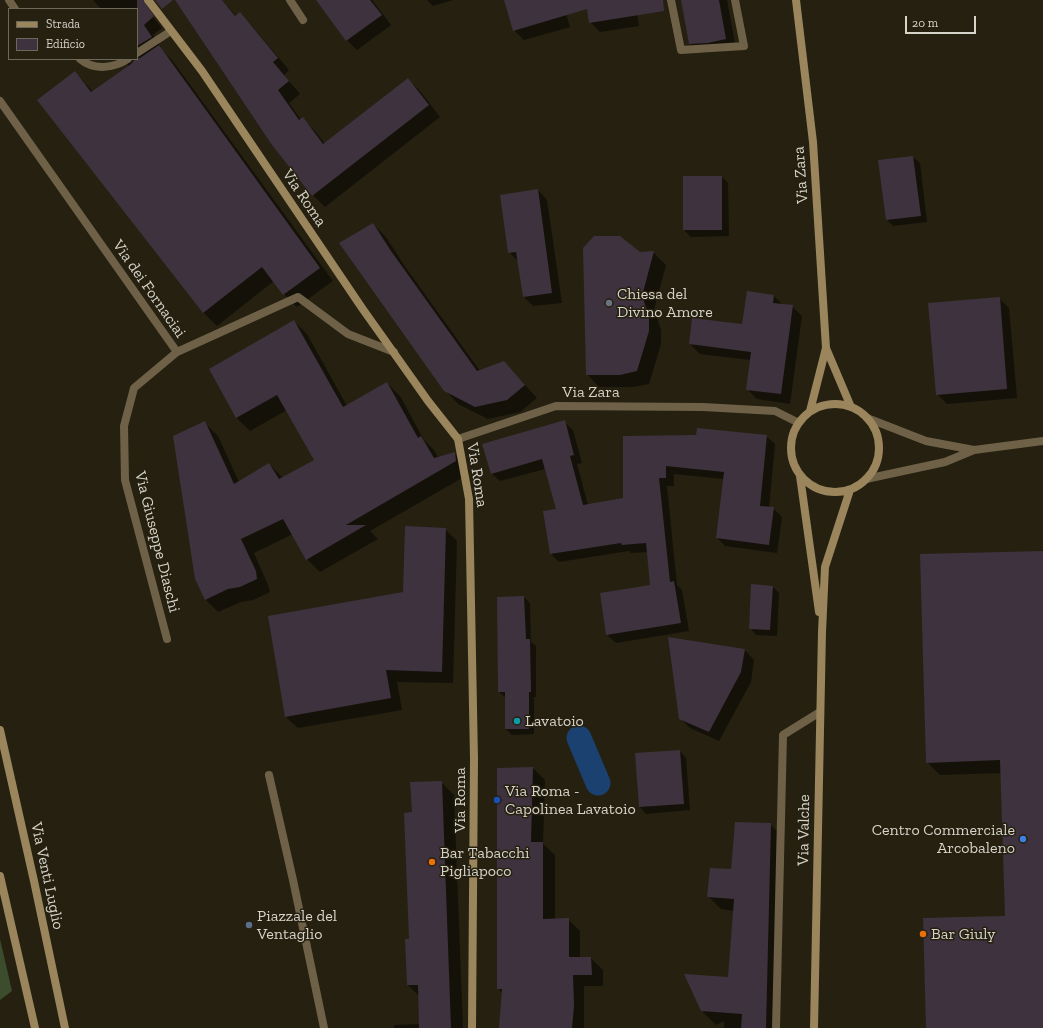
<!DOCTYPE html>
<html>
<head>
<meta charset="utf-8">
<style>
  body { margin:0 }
  #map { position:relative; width:1043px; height:1028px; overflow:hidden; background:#252010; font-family:"Zilla Slab",serif }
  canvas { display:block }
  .legend { position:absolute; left:8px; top:8px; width:130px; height:52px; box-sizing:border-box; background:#252010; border:1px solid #6c685a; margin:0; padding:5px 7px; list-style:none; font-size:12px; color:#d6d3c9 }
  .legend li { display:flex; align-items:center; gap:8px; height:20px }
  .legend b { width:20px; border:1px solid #6c685a }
  .scale { position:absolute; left:905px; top:16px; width:71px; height:18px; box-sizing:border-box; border:2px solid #d6d3c9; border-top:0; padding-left:5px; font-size:12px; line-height:14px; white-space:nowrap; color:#d6d3c9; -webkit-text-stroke:3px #252010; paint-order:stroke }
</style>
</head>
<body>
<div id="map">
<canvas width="1043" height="1028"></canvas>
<ul class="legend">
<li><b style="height:5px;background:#9a855c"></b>Strada</li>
<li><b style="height:11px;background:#3e323e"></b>Edificio</li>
</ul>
<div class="scale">20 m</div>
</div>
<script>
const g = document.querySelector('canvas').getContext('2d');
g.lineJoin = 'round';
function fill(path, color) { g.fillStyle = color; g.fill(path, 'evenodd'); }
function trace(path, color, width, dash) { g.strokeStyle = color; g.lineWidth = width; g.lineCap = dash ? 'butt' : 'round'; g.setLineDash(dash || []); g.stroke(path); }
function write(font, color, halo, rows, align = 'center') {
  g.font = font + ' "Zilla Slab",serif'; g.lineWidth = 3; g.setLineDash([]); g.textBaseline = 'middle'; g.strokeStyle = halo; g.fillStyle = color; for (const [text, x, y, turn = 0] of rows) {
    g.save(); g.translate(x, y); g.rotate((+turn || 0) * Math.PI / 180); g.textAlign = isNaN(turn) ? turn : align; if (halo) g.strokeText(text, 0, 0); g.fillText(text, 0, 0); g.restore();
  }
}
fill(new Path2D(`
  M0,939L12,991L0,1000Z`), '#3b4d2c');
fill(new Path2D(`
  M93,0H139L162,28L153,35L161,47L160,48L172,60L333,281L297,307L284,294L274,281L217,326L204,313L39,100L75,72L93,92L129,66L122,59H137V9H101Z
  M176,0H222L236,16L240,14L252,26L289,70L284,75L300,94L289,103L301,120L303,119L315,131L325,144L408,79L420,91L440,117L325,207L313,195Z
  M317,0H372L391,25L357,50L347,40Z
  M427,0H453L433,6Z
  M505,0H562L570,27L524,40L514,30Z
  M587,0H635L639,26L600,32L590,22Z
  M682,0H727L736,49L718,52L700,53L690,44Z
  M913,157L920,163L927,222L893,226L887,220Z
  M684,177H722L728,183L729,236L691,237L684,230Z
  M538,190L547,200L562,303L533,306L523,296L519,262L509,252Z
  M373,224L386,237L404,265L480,371L504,362L537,398L520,412L488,419L458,404L445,390Z
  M653,252L666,265L654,310L661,330V344L649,384L633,387H599L587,374L639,253Z
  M774,296L783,305L792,306L802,316L790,404L757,399L747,389L751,360L700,354L690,344L743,326Z
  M999,298L1009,308L1017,398L947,404L937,394Z
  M294,321L307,334L347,406L387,383L400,396L424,440L434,450L438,457L454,453L467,466L469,474L370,531L378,539L320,572L307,559L293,534L254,553L268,585L270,592L253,600L241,602L218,612L205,599V423L218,436L239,482L269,464L283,478L316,460L287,410L250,431L237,418L210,370Z
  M564,422L573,430L582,463L577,464L588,505L624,499V437L766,436L775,444L769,508H773L782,517L777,553L725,546L717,538L724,479L674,474V486H667L677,585L682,590L689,631L616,643L607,635L651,586L648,552L631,553L629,551L559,562L550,553L557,510L545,469L500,481L491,473Z
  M445,529L457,541L453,683L397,682L402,710L298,728L286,717L404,593Z
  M1043,552V1028H927L1006,916L1002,773L940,775L927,762Z
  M773,587L779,593L777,636L756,635L750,628Z
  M524,597L530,603L531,642L536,646V697H534V734L512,735L506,729V698L499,692Z
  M745,650L754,660L751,682L719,741L690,728L680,718Z
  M680,751L686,758L690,810L646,814L640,807L636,754Z
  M533,768L545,780L543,844L555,855V920L568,919L580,931V958H591L603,970V986H584V1028H500L502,993L498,988V769Z
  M441,782L454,795L463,1028H394V1025L420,1024L419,996L408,985L413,813Z
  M770,824L783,837L779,1028H724V1021L716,1025L703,1012L686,975L729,978L734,911L721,909L708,896L732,870Z`), '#0007');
trace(new Path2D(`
  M579,738L598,783`), '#1a4170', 25);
fill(new Path2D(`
  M137,0H143L154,16L144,25L152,37L137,46Z
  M155,0H173L162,9Z
  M175,0H222L235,16L240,12L278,58L273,62L289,81L278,90L299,120L303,117L323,144L408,78L429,105L312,196L272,145Z
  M316,0H370L382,15L346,41Z
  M504,0H663L664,11L589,23L587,9L513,31Z
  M681,0H719L726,39L708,43L689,44Z
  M159,45L320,268L283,295L262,267L203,313L37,100L75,71L91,92L131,64L135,59L140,58Z
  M913,156L921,216L886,220L878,160Z
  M683,176H722V230H683Z
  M538,189L552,293L523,297L516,252L508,253L500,195Z
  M373,223L391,251L477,371L504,361L525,385L507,400L475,407L444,391L339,243Z
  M594,236H620L640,252L654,251L642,296L649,316V331L637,371L620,375H586L583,248Z
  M747,291L774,295L773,303L793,305L781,394L746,390L751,352L689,344L692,318L742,324Z
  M1000,297L1007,389L936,395L928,303Z
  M294,320L343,407L387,382L418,438L421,436L434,458L455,452L456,461L346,525H366L306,560L283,519L241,539L256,571L257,579L240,587L228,589L205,600L195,579L173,436L205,421L234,484L269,463L279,479L314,460L277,395L236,418L209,369Z
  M565,420L574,455L570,456L583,505L623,498V436L696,435L697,428L767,435L760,506L774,507L769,545L716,538L724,472L666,466V478H659L670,582L674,581L681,623L606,635L600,593L650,585L646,543L622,545L621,543L550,554L543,511L556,509L542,459L491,474L482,444Z
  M405,526L446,528L442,672L386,670L391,698L285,717L268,616L403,592Z
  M1043,551V1028H926L923,918L1005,916L1000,760L926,763L920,554Z
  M751,584L773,586L770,630L749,629Z
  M524,596L526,639H530L531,692H529V729H505V692H498L497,597Z
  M668,637L745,649L741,672L709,732L679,719Z
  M680,750L684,804L639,807L635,753Z
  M533,767L531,842H543V919L569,918V957H591L592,975H573L574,1006L572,1028H499L502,989H497V768Z
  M442,781L451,1028H419L418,985H407L405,939H409L404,813L412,812L410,782Z
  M735,822L771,823L766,1028H741L742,1014L701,1011L684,974L728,977L734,899L707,897L710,868L731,869Z`), '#3e323e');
trace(new Path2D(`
  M671,0L681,50L744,46L735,0
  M269,775L293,880L324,1028
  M776,1028L783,735L820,712`), '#6e6147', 8);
trace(new Path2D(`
  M137,53L171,31
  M80,59C94,71 114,68 128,59`), '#6e6147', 8);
trace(new Path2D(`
  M9,0L15,9
  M290,0L303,20
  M0,101L177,352L298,297L348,334L394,352
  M167,639L125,480L124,426L134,388L177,352`), '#6e6147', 8);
trace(new Path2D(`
  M867,418L926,441L974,450
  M458,439L556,406L703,407L775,411L799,423
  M866,479L945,462L974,450L1043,441`), '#6e6147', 8);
trace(new Path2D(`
  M148,0L202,71L362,308L428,401L458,439L469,499L474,759L472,1028
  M796,0L813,142L826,348L810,411
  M826,348L851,407
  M791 448a44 44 0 1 1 88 0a44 44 0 1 1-88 0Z
  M800,476L819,612
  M0,730L34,881L65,1028
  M0,876L35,1028
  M814,1028L822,632L825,567L850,490`), '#9a855c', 8);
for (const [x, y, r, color] of [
  [609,303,4,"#6b7280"],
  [517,721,4,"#0f9aa8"],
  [497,800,4,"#1a4fb4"],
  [1023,839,4,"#3f7fe0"],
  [432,862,4,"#e8710a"],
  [249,925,4,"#5c6f8a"],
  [923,934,4,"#e8710a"]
]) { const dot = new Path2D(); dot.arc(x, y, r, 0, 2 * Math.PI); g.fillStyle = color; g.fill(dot); trace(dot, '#252010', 1.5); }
write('16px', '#d6d3c9', '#252010', [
  ["Via Zara",801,175,-94],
  ["Via Roma",304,198,56],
  ["Via dei Fornaciai",149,289,55],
  ["Via Zara",591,392],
  ["Via Roma",477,475,81],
  ["Via Giuseppe Diaschi",157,542,76],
  ["Via Roma",460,800,-90],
  ["Via Valche",804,830,-89],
  ["Via Venti Luglio",47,876,78]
]);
write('16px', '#d6d3c9', '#252010', [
  ["Chiesa del",617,294],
  ["Divino Amore",617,312],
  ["Lavatoio",525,721],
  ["Via Roma -",505,791],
  ["Capolinea Lavatoio",505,809],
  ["Centro Commerciale",1015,830,"right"],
  ["Arcobaleno",1015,848,"right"],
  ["Bar Tabacchi",440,853],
  ["Pigliapoco",440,871],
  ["Piazzale del",257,916],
  ["Ventaglio",257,934],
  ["Bar Giuly",931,934]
], 'left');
</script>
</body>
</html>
